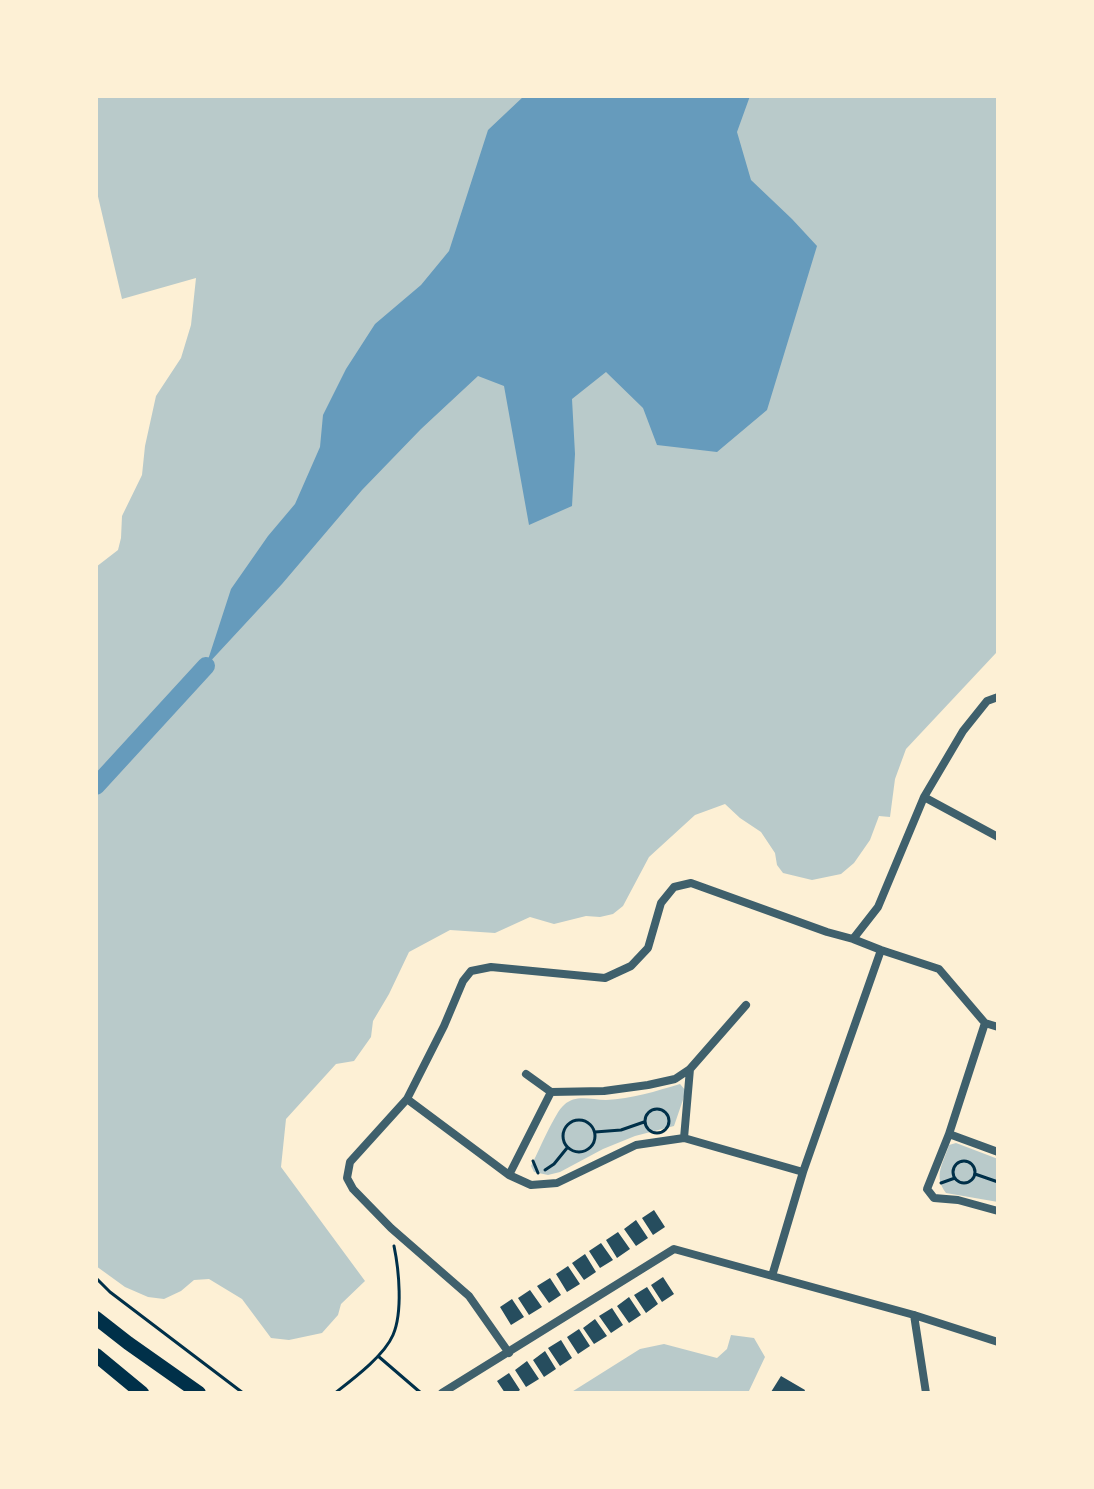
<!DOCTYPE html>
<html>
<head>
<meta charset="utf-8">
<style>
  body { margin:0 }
  #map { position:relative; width:1094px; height:1489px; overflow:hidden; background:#fdf0d5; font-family:Karla,sans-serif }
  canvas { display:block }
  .frame { position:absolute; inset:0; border:98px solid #fdf0d5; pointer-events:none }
</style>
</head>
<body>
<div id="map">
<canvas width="1094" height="1489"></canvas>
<div class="frame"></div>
</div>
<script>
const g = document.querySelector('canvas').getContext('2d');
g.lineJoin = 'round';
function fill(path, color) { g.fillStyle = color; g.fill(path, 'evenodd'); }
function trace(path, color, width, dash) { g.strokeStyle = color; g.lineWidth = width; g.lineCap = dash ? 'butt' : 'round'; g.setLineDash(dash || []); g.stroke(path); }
fill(new Path2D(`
  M96,96H998V653H996L906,749L895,779L890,817L879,816L870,840L854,863L841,874L812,880L783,873L777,865L775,853L761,832L740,818L725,804L695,815L649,857L623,906L613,914L600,917L586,916L554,924L530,917L495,933L450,930L409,952L389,994L373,1021L371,1037L354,1061L336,1064L286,1119L281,1167L365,1281L341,1304L338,1315L322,1333L289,1340L271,1338L242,1299L209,1279L194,1280L181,1291L164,1299L148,1297L125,1287L96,1266V567L118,550L121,538L122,516L142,475L145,446L156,396L181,358L191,325L196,278L122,299L96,188Z
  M680,1084L686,1091L674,1126L635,1136L603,1149L560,1172L548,1175L534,1172L531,1166C538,1153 555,1112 564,1105C576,1094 591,1100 606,1100C632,1099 656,1091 680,1084Z
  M956,1143L998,1159V1202L946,1193C933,1176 943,1164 949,1145Z
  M731,1335L754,1338L765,1357L748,1393H570L640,1349L664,1344L717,1358L727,1349Z`), '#b9caca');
fill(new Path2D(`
  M524,96H750L737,132L751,180L792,219L817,246L767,410L717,452L657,445L643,408L606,372L572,399L575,454L572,506L529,525L504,386L478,376L421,429L362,490L282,584L206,666L231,589L268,536L295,504L320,447L323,415L346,369L375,324L421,285L449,251L488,130Z`), '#669bbc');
trace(new Path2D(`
  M96,786L206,666`), '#669bbc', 18);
fill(new Path2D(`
  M654,1210L665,1227L653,1235L642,1218Z
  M636,1220L648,1238L636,1246L624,1229Z
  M618,1232L630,1249L617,1258L606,1240Z
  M601,1243L613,1260L600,1268L589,1251Z
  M585,1254L596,1272L584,1280L572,1263Z
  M568,1266L580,1284L567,1292L556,1274Z
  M663,1277L674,1294L662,1302L651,1285Z
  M550,1278L561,1295L549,1303L537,1286Z
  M647,1287L658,1304L646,1313L634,1295Z
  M530,1290L542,1307L529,1315L518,1298Z
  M629,1297L641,1315L629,1323L617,1306Z
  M512,1299L524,1317L511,1325L500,1307Z
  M612,1308L623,1325L611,1333L599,1316Z
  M595,1319L607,1336L594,1344L583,1328Z
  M579,1329L590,1346L578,1354L567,1337Z
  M561,1340L572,1358L560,1366L548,1348Z
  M545,1351L556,1369L544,1377L533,1360Z
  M527,1361L539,1379L526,1387L515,1370Z
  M509,1373L520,1390L516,1393H505L497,1381Z
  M781,1376L805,1390L804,1393L771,1392Z`), '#264d5e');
trace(new Path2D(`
  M645 1121a12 12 0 1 1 24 0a12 12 0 1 1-24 0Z
  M563 1136a16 16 0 1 1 32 0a16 16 0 1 1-32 0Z
  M595,1132L621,1130L644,1122
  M533,1161L538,1173
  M953 1172a11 11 0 1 1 22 0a11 11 0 1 1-22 0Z
  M545,1170L554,1164L567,1148
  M975,1174L998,1182
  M941,1183L955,1178
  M96,1278L110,1292L243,1393
  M378,1356L421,1393
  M335,1393C353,1379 384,1356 393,1335C403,1312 399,1270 394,1246`), '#003049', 3);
trace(new Path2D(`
  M924,797L998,837
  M853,939L881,950L939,969L985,1023L998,1027
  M985,1023L949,1134L927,1189L934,1198L958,1200L998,1211
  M526,1074L551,1092L604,1091L648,1085L675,1079L690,1069L746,1005
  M407,1099L509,1175L531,1185L557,1183L636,1145L684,1138L803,1172
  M949,1134L998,1152
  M684,1138L690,1069
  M509,1175L551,1092
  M772,1276L803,1172L881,950
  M914,1315L926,1393
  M509,1353L469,1296L391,1228L353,1189L347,1178L350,1162L407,1099L444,1026L463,981L471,971L491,967L605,978L631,966L648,948L661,903L674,887L691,883L827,932L853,939L878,907L924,797L963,731L987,701L998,697
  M442,1393L674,1249L914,1315L998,1342`), '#3f606c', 8);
trace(new Path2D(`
  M96,1318L128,1343L199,1393
  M96,1355L142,1393`), '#003049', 14);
</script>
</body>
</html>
